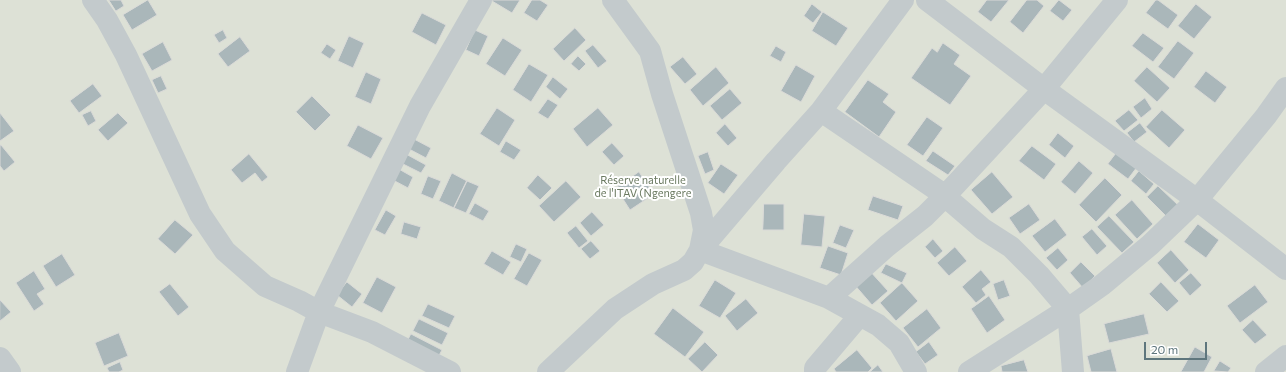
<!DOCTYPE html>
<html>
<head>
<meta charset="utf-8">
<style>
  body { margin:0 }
  #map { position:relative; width:1286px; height:372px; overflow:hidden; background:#f9f8f6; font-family:Commissioner,sans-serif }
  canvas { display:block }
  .scale { position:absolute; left:1144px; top:342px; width:63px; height:18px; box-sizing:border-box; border:2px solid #5e767d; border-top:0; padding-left:5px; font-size:12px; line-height:14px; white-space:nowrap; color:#5e767d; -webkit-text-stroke:3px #fff; paint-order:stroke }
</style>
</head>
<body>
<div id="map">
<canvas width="1286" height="372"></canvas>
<div class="scale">20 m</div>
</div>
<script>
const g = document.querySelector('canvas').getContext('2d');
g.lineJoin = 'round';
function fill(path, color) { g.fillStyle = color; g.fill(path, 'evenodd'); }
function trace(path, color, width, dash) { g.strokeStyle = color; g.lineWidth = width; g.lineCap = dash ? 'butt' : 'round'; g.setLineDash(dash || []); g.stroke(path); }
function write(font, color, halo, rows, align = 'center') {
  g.font = font + ' Commissioner,sans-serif'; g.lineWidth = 4; g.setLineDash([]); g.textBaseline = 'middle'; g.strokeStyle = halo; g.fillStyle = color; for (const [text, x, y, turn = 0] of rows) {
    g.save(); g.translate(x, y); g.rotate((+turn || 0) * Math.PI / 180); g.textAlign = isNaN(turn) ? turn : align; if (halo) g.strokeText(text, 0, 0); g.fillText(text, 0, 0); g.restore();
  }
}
fill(new Path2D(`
  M0,0H1286V372H0Z`), '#dde1d6');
const building = new Path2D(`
  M109,0H121L124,6L116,11Z
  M148,0L157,15L132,30L123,15Z
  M493,0H520L512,13L492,1Z
  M532,0H540L548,5L537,21L524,13Z
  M987,0H1009L991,22L978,12Z
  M1027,0H1037L1044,6L1023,33L1010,22Z
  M1059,0L1072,10L1063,21L1050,11Z
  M1156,0H1158L1178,15L1168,29L1146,13Z
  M812,4L822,12L813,23L804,16Z
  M1196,4L1212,17L1194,39L1178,26Z
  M823,12L848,28L836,46L812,31Z
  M422,13L446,25L436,45L412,32Z
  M575,28L586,40L564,61L553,49Z
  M223,30L227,38L219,43L214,35Z
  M475,30L488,36L479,56L466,50Z
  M1143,33L1164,48L1153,62L1132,46Z
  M349,36L364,43L353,68L338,61Z
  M240,37L250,51L228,67L218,54Z
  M503,38L522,50L505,76L486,64Z
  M1178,41L1194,53L1174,79L1158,67Z
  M163,42L172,60L152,71L142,54Z
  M943,43L960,55L954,64L971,76L950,105L911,78L932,48L937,52Z
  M327,44L336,50L330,59L321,53Z
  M593,45L607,61L598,68L585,51Z
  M776,46L786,52L781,62L770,56Z
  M578,56L586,64L579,71L571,64Z
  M683,57L697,74L685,84L670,67Z
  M529,64L548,75L531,102L513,90Z
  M796,65L815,76L801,102L781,91Z
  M716,67L729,83L703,106L690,90Z
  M1147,67L1170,88L1157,102L1134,81Z
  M1206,71L1227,87L1215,103L1194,87Z
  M366,72L381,79L371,104L355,97Z
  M161,76L167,89L158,93L152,80Z
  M553,77L568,89L560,99L546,87Z
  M868,80L889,94L883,102L896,112L879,137L845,112Z
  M93,84L102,96L79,113L70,101Z
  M730,89L742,103L722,120L710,106Z
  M312,96L331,115L315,131L296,112Z
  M1145,98L1152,109L1141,118L1133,107Z
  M548,99L558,105L548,119L538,113Z
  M497,108L515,120L499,146L480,134Z
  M598,108L613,125L587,147L573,129Z
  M1129,110L1138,120L1124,131L1115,121Z
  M1162,110L1185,130L1169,148L1146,127Z
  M91,111L96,121L88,126L82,115Z
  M0,113L14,131L0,141Z
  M118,113L128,123L108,141L98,130Z
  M927,117L943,128L923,156L907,145Z
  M1140,123L1147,132L1134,142L1127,133Z
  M725,124L737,138L728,146L716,133Z
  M358,125L383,138L371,159L347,146Z
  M1058,133L1074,146L1065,158L1049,145Z
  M414,139L431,148L426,158L409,149Z
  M506,141L521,150L514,160L500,152Z
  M612,143L624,156L614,165L602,152Z
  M1,145L15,162L4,171L0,166V146Z
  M1032,146L1056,164L1044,180L1019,161Z
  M933,151L955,166L948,175L926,161Z
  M708,152L714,170L705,174L698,156Z
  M1117,152L1137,167L1128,179L1108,164Z
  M249,154L268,177L262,182L255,173L242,183L231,170Z
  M406,154L426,165L421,173L401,163Z
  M1079,161L1093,173L1075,194L1061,182Z
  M721,164L738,175L724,194L708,183Z
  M397,168L413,177L408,188L391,179Z
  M1139,171L1154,184L1146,194L1131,181Z
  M639,172L654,194L630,210L616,188Z
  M992,172L1013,197L992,214L971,190Z
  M452,173L467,181L454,208L439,201Z
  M538,175L552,188L540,200L527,188Z
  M428,176L441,181L433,199L421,194Z
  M1105,178L1122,195L1096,222L1079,205Z
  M467,181L479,186L466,213L454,208Z
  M566,181L581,197L554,222L539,206Z
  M1158,186L1178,205L1167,217L1147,197Z
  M873,196L903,206L898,220L868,210Z
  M1132,200L1153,224L1137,239L1115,215Z
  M475,203L489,211L483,221L469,214Z
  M764,204H784V230H763Z
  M1029,204L1040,220L1020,234L1009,218Z
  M386,210L396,216L385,235L375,230Z
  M592,212L604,225L591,236L580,223Z
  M804,214L825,216L822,247L801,245Z
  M1109,216L1134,242L1122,253L1097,227Z
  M1055,219L1067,235L1045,252L1032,236Z
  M175,220L193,235L175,254L158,239Z
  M404,222L421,227L417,239L401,234Z
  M1198,224L1219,240L1206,258L1184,242Z
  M840,225L854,230L846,248L833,243Z
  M576,226L588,241L579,248L567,233Z
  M1092,229L1107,246L1097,255L1082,237Z
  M933,239L943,251L935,258L925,247Z
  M591,241L600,251L590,259L581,249Z
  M516,244L527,249L521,262L510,257Z
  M828,246L848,253L841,275L820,268Z
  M955,247L967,261L949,276L937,263Z
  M1058,248L1068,260L1057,270L1046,258Z
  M1171,250L1189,270L1175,283L1157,263Z
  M492,251L511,262L503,275L484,264Z
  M529,253L542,260L527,286L514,279Z
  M62,254L75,275L56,287L43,266Z
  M1081,262L1095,276L1083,288L1070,273Z
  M886,264L907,273L902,283L881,273Z
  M869,270L888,291L872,305L853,283Z
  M981,270L991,282L982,289L986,295L976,303L962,287Z
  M34,271L45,289L37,294L44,304L34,311L16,283Z
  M1191,273L1202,285L1190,296L1179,283Z
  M377,277L396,287L382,313L363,303Z
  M715,280L736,293L720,318L699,306Z
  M1004,280L1010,296L998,300L993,284Z
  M347,282L362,294L352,307L337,295Z
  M1161,282L1179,301L1167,312L1149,294Z
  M902,283L918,301L896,321L880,303Z
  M170,284L189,307L178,316L159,292Z
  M1255,285L1268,302L1240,323L1227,306Z
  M989,296L1005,320L987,333L971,309Z
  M746,299L758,313L737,331L725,316Z
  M0,300L11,312L0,321Z
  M428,304L455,316L449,328L422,316Z
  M673,308L704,332L685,357L654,334Z
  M927,309L941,328L918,347L903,328Z
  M1144,314L1149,334L1109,343L1104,324Z
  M419,319L448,333L442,345L413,331Z
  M1253,320L1267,335L1255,344L1242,330Z
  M119,333L128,356L104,366L95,343Z
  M411,334L442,350L436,361L405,346Z
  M705,342L718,355L702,372L688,359Z
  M929,342L938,355L925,364L916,352Z
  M1195,347L1212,357L1204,372H1181Z
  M1111,349L1117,372H1091L1087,356Z
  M857,350L872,368L868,372H836L834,369Z
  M1024,360L1028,372H1002L1001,366Z
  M1220,361L1231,368L1228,372L1214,371Z
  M120,362L123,370L119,372H109L107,368Z
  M878,365L883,372H870Z`);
fill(building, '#aab7ba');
trace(building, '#dadad8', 1);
trace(new Path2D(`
  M93,0L107,20L126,55L200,214L225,251L265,286L299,301L319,312L372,332L450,372
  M613,0L650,51L662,94L701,213L704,230L700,250L829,298L878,325L899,343L916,372
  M927,0L1044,89L1197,200L1286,269
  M821,111L940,192L983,229L1011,247L1039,275L1068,309L1073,372
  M829,298L887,246L925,216L945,196L1044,89L1117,0
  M0,358L10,372
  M297,372L319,312L420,106L481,0
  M548,372L615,309L653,284L684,270L693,262L700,250L776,161L821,111L903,0
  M815,372V368L860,315
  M969,372L1068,309L1102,285L1150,245L1197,200L1266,116L1286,88
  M1266,372L1286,356`), '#c3cacc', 22);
write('11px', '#6b7a61', '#fff', [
  ["Réserve naturelle",643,180],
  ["de l'ITAV (Ngengere",643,193]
]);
</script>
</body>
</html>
